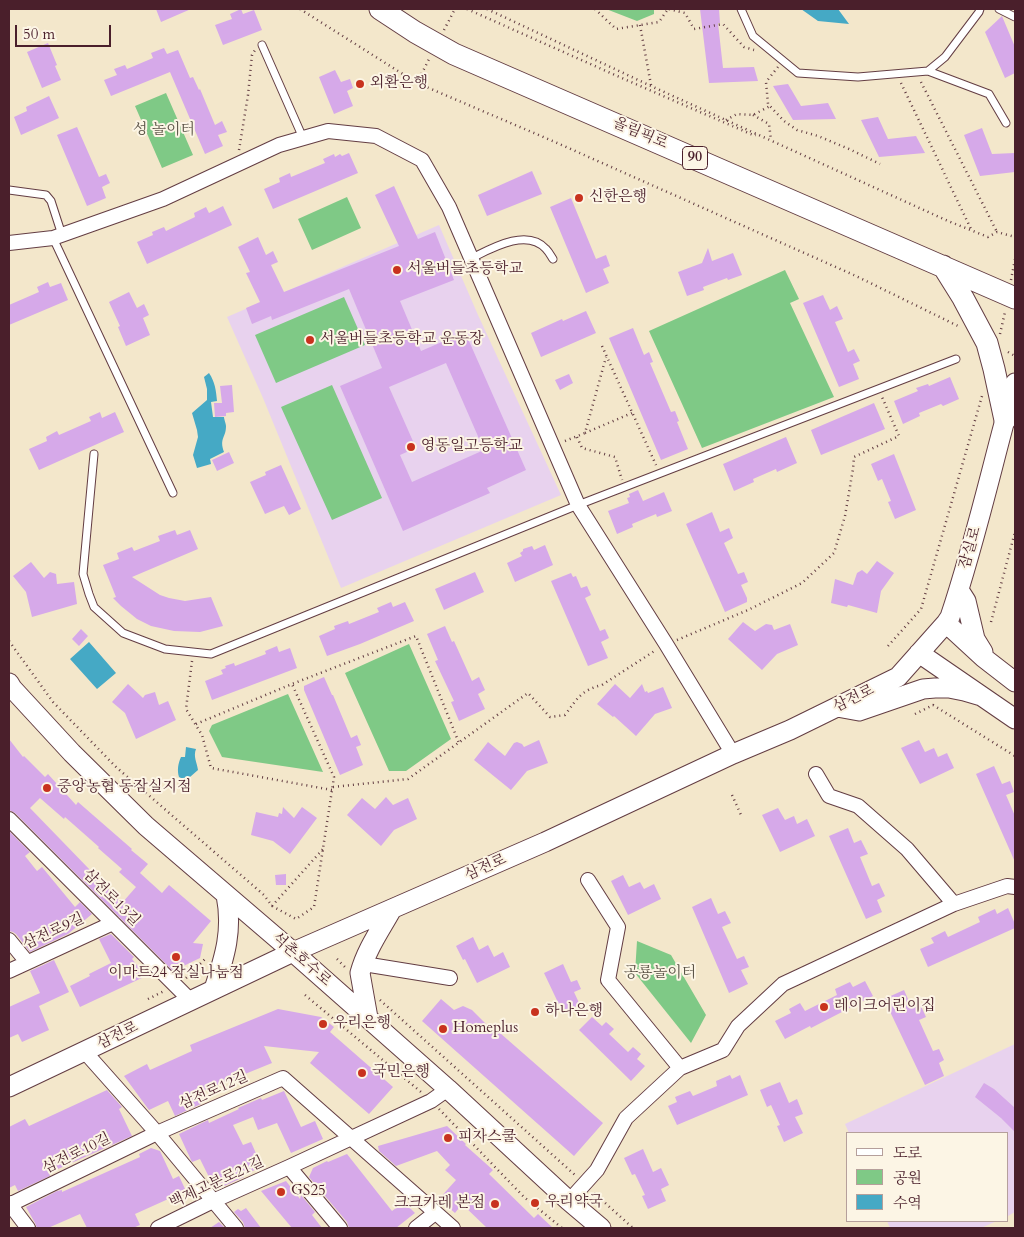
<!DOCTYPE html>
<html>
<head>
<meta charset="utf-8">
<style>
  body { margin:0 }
  #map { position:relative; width:1024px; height:1237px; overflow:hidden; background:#f3e7cb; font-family:Cardo,"Noto Serif KR",serif }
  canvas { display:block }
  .frame { position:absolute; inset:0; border:10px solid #4a1f2b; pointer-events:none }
  .legend { position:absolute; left:846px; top:1132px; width:162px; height:90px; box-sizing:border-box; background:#fcf5e5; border:1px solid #b59f9b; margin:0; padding:6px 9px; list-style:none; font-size:15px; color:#4a1f2b }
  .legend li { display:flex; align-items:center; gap:10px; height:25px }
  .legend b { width:25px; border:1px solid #b59f9b }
  .scale { position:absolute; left:15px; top:25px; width:96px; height:22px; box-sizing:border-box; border:2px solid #4a1f2b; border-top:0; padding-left:6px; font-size:15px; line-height:18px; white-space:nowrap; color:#4a1f2b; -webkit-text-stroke:4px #fcf5e5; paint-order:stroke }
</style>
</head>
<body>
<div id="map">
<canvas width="1024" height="1237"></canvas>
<div class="frame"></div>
<ul class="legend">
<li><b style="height:6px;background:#fff"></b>도로</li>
<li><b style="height:14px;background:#7fc986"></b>공원</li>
<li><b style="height:14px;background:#45a9c5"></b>수역</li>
</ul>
<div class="scale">50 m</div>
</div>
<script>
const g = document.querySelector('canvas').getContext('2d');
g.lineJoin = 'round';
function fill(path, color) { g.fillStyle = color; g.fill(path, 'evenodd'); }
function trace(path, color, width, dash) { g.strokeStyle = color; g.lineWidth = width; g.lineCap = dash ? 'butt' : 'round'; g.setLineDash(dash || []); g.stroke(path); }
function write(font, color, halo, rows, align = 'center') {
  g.font = font + ' Cardo,"Noto Serif KR",serif'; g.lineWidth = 4; g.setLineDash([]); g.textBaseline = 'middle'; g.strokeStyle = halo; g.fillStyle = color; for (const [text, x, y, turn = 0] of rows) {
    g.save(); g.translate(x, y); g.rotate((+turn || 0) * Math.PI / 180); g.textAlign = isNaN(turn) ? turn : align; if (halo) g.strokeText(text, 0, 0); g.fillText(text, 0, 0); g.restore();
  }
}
fill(new Path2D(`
  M439,225L478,315L561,495L341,588L263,398L227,317Z
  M1015,1044V1212L1008,1216V1133H849L845,1124Z
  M887,1221H997L981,1228H890Z`), '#e8d2ee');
fill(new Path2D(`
  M606,9H654V14L637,21Z
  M166,93L193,155L162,168L135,106Z
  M347,197L361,228L312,250L298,219Z
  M785,270L799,299L790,303L834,397L702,448L649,331Z
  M344,297L365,345L276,383L255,335Z
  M332,385L382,498L332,520L281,407Z
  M409,644L451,739L406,771H389L345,673Z
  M288,694L323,772L222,757L209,731L212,725Z
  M637,941L671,955L706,1015L691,1043L635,973Z`), '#7fc986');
fill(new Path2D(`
  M801,9H838L849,24L818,21Z
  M209,373C215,382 216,390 217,401L211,402L213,417H224C224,419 226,424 226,426C226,438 219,438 224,452L210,459L211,464L197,468L193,455L198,437L197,430L192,413L207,400V389L204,377Z
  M89,642L116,673L97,689L70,659Z
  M186,747L196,749C193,757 197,762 198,770L190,777L183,779L179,777C177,770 178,764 181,757H185Z`), '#45a9c5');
fill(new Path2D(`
  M156,9H191L161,22Z
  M241,9L243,14L254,10L262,30L223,45L215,25L232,19L230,14Z
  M700,9H719L720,23H718L723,68L754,67L758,81L709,83Z
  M1002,16L1015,47V73L1005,78L985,32Z
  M48,43L57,65L55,66L61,80L42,88L27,52Z
  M164,48L167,54L178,50L190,78L193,77L199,90L200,89L215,125L222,121L227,132L218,135L223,146L205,154L170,72L111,96L104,80L117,75L114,69L125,65L127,69L153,58L151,53Z
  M335,70L341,82L350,79L353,88L347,91L353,106L334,114L319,77Z
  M788,84L801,106L828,103L836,119L793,120L773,86Z
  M49,96L59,118L21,135L14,117L27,111L26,107Z
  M878,117L888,139L916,136L925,153L879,157L861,120Z
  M77,127L99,177L106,174L110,183L102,187L106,198L87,206L57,135Z
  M982,128L992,154L1015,153V172L980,176L964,135Z
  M349,153L358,173L273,209L264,189L280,182L279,178L290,173L291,177L325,163L323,159L334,154L335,157L340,154L342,156Z
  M532,171L542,194L487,216L478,195Z
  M394,186L418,239L435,232L454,280L400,301L421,351L465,332L526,470L487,488L490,493L403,531L340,386L382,368L349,289L272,320L271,316L252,324L246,308L260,302L246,273L250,272L238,247L258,237L266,255L273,251L278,262L271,265L284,292L399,246L375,195ZM446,363L484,450L412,482L400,455L416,448L389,387Z
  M571,198L596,259L606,255L610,266L603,269L609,283L586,293L550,207Z
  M223,206L232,225L147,264L137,242L153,235L152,232L164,227L166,231L195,217L194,213L206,207L209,213Z
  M708,248L712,261L733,253L742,275L728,280L727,278L703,287L704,290L687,296L678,272L702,263Z
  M48,282L50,287L61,283L68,300L9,325V305L39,292L37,287Z
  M129,292L137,308L144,304L149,315L143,318L150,335L126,346L118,327L120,326L109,302Z
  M823,295L830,310L837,306L843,319L835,322L848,352L854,349L860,361L853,364L859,379L839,387L803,303Z
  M586,311L596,333L541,357L531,333L562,319L563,321Z
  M633,328L644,355L649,352L653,362L650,363L671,412L675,411L679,421L677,422L688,449L661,460L609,338Z
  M569,374L573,383L560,390L555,380Z
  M950,377L959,399L943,406L941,404L919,413L920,416L903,424L894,401L918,391L916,388L928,384L929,386Z
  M232,385L234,412L226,413V416L215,417L214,403H222L220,386Z
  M874,403L885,429L821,455L811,430Z
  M100,412L102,418L115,412L124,432L39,470L29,449L47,441L46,437L57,431L59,435L91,421L89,417Z
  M786,437L797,463L777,472L776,469L753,479L754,482L734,491L723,464Z
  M229,452L234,463L217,471L212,460Z
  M894,454L916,510L895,519L888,502L891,501L882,479L878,481L871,464Z
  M281,465L301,509L289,515L284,506L265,514L250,482L266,475L265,472Z
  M638,490L643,501L664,492L672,511L657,517L656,514L632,524L633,527L617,534L608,511L629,503L627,498L630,497L629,494Z
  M712,512L720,532L729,528L733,538L724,543L738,574L744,572L748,582L741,585L747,598V602L725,612L686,524Z
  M175,530L177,535L190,530L198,549L132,577L160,595L169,598L185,601L211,597L223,626L200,632L174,631L151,626L137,619L121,606L113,598L116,597L103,565L119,559L117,553L132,547L134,551L160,541L158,536Z
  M545,545L553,565L515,582L507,563L522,556L520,553L523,551V549L532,546L534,550Z
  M877,561L894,573L881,591L877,613L848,605L847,607L831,603L835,579L853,585L857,573L862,570L867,574Z
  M31,562L44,578L50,572L56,574L57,584L74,582L77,604L32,617L26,592L13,576Z
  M475,572L484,592L444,610L435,589Z
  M571,573L573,577L576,576L581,588L587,586L591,595L585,598L600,631L605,629L609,638L601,642L608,658L588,666L551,581Z
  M391,602L393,607L405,602L414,621L360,644L327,656L319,636L335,629L334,626L348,621L349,624L379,612L377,608Z
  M743,622L755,631L766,624L772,625L774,630L790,624L798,645L777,654L762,670L728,639Z
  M445,626L452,642L454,641L472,681L479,677L485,690L478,694L485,709L459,721L451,702L454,701L435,661L438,660L427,634Z
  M81,629L88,636L79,646L72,639Z
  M277,646L279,652L290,648L297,668L212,700L205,681L223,674L221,670L226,668L225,666L234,663L235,666L266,654L265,651Z
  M324,677L332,695H333L351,738L357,735L361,745L356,747L363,765L340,775L304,690V686Z
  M128,684L143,698L145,695L155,692L159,705L168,701L176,720L136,739L125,713L112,702Z
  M615,684L630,698L642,684L645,692L647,691L648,693L663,687L672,708L655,714L636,736L614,716L613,717L597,704Z
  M9,739L23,757L24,756L45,777L48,774L76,805L78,802L132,849L131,850L148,864L140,873L162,893L169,885L211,921L193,943L203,944L200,958L173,971L15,813L9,810ZM40,798L64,819L65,817L99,847L98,848L122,869L119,872L136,887L122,903L30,808Z
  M539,740L548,763L527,771L511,790L474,760L488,742L505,756L514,743L517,742L522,744L524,747Z
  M919,740L925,752L934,748L938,757L947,753L954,768L920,784L901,748Z
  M994,766L1002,784L1010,781L1014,792L1006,795L1015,816V862L976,774Z
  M386,797L393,805L408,798L417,819L394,830L381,846L347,815L362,798L375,809Z
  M283,807L294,818L302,807L317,818L290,854L273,841L251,835L256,812L278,817L279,813L282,814Z
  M778,808L785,820L794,816L797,824L807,819L815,836L780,852L762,815Z
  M848,828L854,843L861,840L868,854L860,857L872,886L879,883L885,896L877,900L882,912L866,919L829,836Z
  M9,831L30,852L25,856L37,871L42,867L75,907L80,902L92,914L68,934L30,952L16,934L13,932L9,931Z
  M286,874V885H276L275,875Z
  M623,875L629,887L640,882L644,889L654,884L661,899L628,915L611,881Z
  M711,898L718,914L725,911L731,923L722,927L737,959L744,956L749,967L741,970L748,984L729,993L692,907Z
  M1008,908L1015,924V928L928,967L920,949L934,943L931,938L945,931L948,937L980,922L978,917L995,909L997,914Z
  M111,934L134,957L132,959L146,976L80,1007L70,986L90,976L89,974L111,963L99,939Z
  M473,937L479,950L488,945L494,957L503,952L510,967L477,983L465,959L463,960L456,946Z
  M54,960L69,992L39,1006L49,1030L22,1042L18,1034L9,1038V1007L40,993L30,971Z
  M563,964L571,982L577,980L581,989L574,992L580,1005L563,1013L544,973Z
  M865,981L873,996L811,1028L810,1026L785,1039L775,1021L791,1013L789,1009L800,1003L805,1011L837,995L835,989L850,982L853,987Z
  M904,990L912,1008L920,1004L926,1017L919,1020L933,1051L939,1049L944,1060L939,1063L944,1076L925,1085L884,999Z
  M441,999L454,1010L463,1006L472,1010L490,1028L492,1026L500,1033L603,1123L574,1156L422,1021Z
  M278,1009L321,1017L334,1027L330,1032L393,1087L369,1114L310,1063L319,1052L264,1046L272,1063L196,1094L201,1104L175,1116L168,1101L149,1110L124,1076L147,1064L150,1070L192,1051L190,1045Z
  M592,1017L602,1026L606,1022L614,1029L609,1034L628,1052L633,1047L641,1054L637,1059L645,1066L631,1081L579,1030Z
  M730,1075L732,1079L740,1075L748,1095L677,1125L668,1106L677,1102L675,1097L690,1091L693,1096L717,1086L716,1081Z
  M780,1082L789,1103L797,1099L803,1114L795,1117L803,1133L784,1142L777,1126L780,1125L771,1105L767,1107L760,1090Z
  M984,1083L994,1089L1015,1108V1132L1001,1118L975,1097Z
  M107,1090L122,1107L119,1109L132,1136L49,1173L50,1176L18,1191L15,1185L9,1188V1127L25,1119L29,1126Z
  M284,1091L301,1127L315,1121L323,1139L291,1153L277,1123L258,1130L253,1117L233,1125L243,1145L251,1142L262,1167L243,1175L244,1177L224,1186L211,1181L200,1159L192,1162L191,1160L179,1134L208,1120L209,1123L239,1109L238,1108L261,1098L262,1100Z
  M447,1126L466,1144L465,1145L493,1170L489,1174L534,1218L538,1214L553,1228H487L462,1204L455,1213L439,1199L456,1180L445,1170L450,1165L437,1151L396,1166L379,1151L378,1146Z
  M151,1148L160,1151L173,1179L179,1176L186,1191L135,1214L140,1225L133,1228H87L80,1214L48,1228H37L35,1223L26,1207L57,1191L62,1190V1192L140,1157L139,1154Z
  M643,1149L653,1172L661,1168L669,1185L661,1189L666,1201L648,1209L642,1196L645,1195L635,1174L632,1175L624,1158Z
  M347,1154L392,1211L404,1202L415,1213L396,1228H349L347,1222L309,1177L313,1168L327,1161L328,1162Z
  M286,1181L300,1199L301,1195L315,1212L312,1215L322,1228H292L261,1191Z
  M246,1208L261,1228H245L243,1222L234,1212L238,1209L241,1211Z
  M219,1222L225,1228H210Z`), '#d6a9e9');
const lane = new Path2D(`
  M741,9L753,36L798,73L858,77L928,71
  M980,9L979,12L945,57L928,71L989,94L1006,123
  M999,9L1015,17
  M262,45L303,138
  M9,190L46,195L51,201L62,235
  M53,238L173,493
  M472,258C492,248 527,228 546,249C549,252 551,256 553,259
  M94,454L83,574L89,594L94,607L123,633L165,649L211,654L578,505L956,359`);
const street = new Path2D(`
  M9,243L53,238L163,199L279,145L328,131L376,136L422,160L449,207L578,505L666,644L733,754
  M816,774L829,796L858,806L907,849L954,904
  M9,819L190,1000
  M588,880L618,927L608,980L680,1068
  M9,940L27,962
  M370,965L450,978
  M9,971L113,923
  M85,1052L157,1133L236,1228
  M289,1167L340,1228
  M569,1201L597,1170L626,1118L680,1068L723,1050L738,1026L783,984L954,904L1007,886L1015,887
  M9,1203L28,1228
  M9,1205L157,1133L283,1078L453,1228
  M158,1228L213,1201L289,1167L431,1101L448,1089
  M416,1228L435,1213`);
const secondary = new Path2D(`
  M959,590L966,601L975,639L983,652
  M946,623L984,658L1015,682
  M919,653L1015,719
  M9,683L12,688L72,753L146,826L293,952L448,1089L569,1201L601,1228
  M837,707L859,711L923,689L935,688H949L964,691L981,696
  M214,989C225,956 233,930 226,895
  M368,1018L360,973C366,950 381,929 392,909
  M9,1087L293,952L545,842L733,754L790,730L898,677L946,623L950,617C976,540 993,461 1015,383`);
const primary = new Path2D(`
  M380,9L415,32L454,54L1015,298
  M943,266L963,298L987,343L994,369L1005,420`);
trace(lane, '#633d43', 9);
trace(street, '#633d43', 16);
trace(secondary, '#633d43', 21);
trace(primary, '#633d43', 23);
trace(new Path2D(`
  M300,9L417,83L555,142L856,276L958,326
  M467,9L624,79L753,135H756
  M487,9L651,86L948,221L988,237L997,232L1015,237
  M595,9L616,29L659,22L668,9
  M669,9L685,13L694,29L723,24L744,47L754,50
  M640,25L651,85
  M444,30L455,9
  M778,67L766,82L768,104L784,121L797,130L818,136L849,149L880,164
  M921,82L997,232
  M417,83L429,59
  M901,83L971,229
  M753,115L769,124L771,140
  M726,120L737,114L753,115L770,106
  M239,150L248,95L252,55L255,50
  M1011,280L1015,259
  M1000,334L1005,312
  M602,346L656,465
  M1008,352L1015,356
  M585,433L632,413
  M577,437L582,448L615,457L622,480
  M565,441L585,433L606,357
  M991,622L1015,532
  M677,640L748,610L802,583L834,553L845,516L853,469L854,457L899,436L882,397
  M9,641L53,702L116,767L264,895L272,906L296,919L314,907L334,777L292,684
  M888,646L921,609L982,396
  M192,661L186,709L202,735L211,768L332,790
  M915,714L933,705L1015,756
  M196,724L292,684L416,636L459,743
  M333,787L408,779L528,693L550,717L565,715C577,699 581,690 602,685L656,650
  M732,795L741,815
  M272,906L323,849
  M337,959L346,968
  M186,978L207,957
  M305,995L421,1092
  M148,999L164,991
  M380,1000L575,1175
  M439,1109L524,1197L562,1228
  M594,1193L633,1228`), '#633d43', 2.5, [1, 4]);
trace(lane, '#fff', 7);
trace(street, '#fff', 14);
trace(secondary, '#fff', 19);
trace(primary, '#fff', 21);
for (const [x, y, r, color] of [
  [360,84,5,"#c8321e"],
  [579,198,5,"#c8321e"],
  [397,270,5,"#c8321e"],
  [310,340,5,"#c8321e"],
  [411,447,5,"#c8321e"],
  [47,788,5,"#c8321e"],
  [176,957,5,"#c8321e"],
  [824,1007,5,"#c8321e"],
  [535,1012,5,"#c8321e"],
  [323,1024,5,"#c8321e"],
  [443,1029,5,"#c8321e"],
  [362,1073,5,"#c8321e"],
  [448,1138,5,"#c8321e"],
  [281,1192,5,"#c8321e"],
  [535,1203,5,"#c8321e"],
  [495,1204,5,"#c8321e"]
]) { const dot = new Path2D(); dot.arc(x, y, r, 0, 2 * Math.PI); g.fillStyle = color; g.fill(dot); trace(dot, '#fcf5e5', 2); }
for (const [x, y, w] of [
  [695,158,25]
]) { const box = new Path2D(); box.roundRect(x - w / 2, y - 11.5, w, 23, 4); g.fillStyle = '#fcf5e5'; g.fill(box); trace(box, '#4a1f2b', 1); }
write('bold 14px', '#4a1f2b', null, [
  ["90",695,158]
]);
write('15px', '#4a1f2b', '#fcf5e5', [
  ["외환은행",370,84],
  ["신한은행",589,198],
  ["서울버들초등학교",407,270],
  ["서울버들초등학교 운동장",320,340],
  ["영동일고등학교",421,447],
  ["중앙농협 동잠실지점",57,788],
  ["이마트24 잠실나눔점",176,974,"center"],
  ["레이크어린이집",834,1007],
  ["하나은행",545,1012],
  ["우리은행",333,1024],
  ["Homeplus",453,1029],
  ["국민은행",372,1073],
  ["피자스쿨",458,1138],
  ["GS25",291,1192],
  ["우리약국",545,1203],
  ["크크카레 본점",485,1204,"right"]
], 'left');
write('15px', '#5a5246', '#fcf5e5', [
  ["성 놀이터",164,131],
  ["공룡놀이터",660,974]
]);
write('15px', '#4a1f2b', '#fcf5e5', [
  ["올림픽로",640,134,23],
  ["잠실로",971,548,-74],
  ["삼전로",854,699,-26],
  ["삼전로",486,868,-24],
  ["삼전로13길",111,898,45],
  ["삼전로9길",54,932,-25],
  ["석촌호수로",301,960,41],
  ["삼전로",118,1036,-26],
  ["삼전로12길",214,1091,-24],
  ["삼전로10길",77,1154,-26],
  ["백제고분로21길",217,1183,-25]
]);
</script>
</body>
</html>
